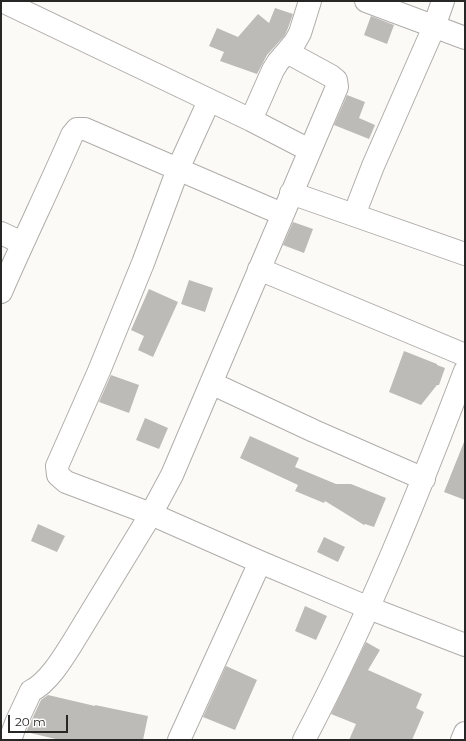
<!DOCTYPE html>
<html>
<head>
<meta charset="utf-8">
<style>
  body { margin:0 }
  #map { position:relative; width:466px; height:741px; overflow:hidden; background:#fcfaf7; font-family:Montserrat,sans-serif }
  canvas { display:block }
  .frame { position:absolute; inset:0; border:2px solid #272726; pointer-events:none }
  .scale { position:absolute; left:8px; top:715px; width:60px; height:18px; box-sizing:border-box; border:2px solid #272726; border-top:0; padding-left:5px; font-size:12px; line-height:14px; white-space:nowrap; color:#272726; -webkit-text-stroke:3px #fff; paint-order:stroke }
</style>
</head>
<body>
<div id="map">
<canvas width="466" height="741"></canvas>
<div class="frame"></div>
<div class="scale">20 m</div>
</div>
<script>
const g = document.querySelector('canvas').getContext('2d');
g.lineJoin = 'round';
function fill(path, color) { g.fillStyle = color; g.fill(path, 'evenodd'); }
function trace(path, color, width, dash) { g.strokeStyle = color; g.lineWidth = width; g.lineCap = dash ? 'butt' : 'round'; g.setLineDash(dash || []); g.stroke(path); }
fill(new Path2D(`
  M275,8L293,14L288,28L285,35L267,55L257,74L220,61L224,52L209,46L217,28L238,37L258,14L269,23Z
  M371,16L394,25L387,44L364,35Z
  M347,95L365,102L359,118L375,125L369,139L334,125Z
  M293,222L313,229L304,253L283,245Z
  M189,280L213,288L205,312L181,304Z
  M149,289L178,302L153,357L138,350L144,336L131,330Z
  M404,351L437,364V365L445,368L439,385H437L421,405L389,392Z
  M111,375L139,385L129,413L99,402Z
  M145,418L168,428L159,449L136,440Z
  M250,436L299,458L295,467L336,484H351L386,498L374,527L365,524L364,525L325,501L324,503L295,491L298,485L240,458Z
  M464,442H465V500L444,492Z
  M38,524L65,536L57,552L31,541Z
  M324,537L345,547L338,562L317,552Z
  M305,606L327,616L316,640L295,631Z
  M366,642L380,650L368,670L422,694L416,708L424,712L412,740H349L356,724L331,714Z
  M226,666L257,680L235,730L203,717Z
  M48,695L95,706V705L148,716L143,740H60L26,732L41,700Z`), '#bcbbb8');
const minor = new Path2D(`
  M2,1L251,120L309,150
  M366,1L465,38
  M209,101L178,169L143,263L99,371L57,466L58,475L66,482L151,514L260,562L369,608L465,645
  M251,120L273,70L278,62L295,42L300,33L310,1
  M291,193L465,254
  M354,215L373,166L434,27L443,1
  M1,233L22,243
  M259,269L465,355
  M1,292C24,239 49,188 72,135L77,129H85L282,214
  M211,383L314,431L424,479
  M10,740L16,723L31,691C48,683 63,658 73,642L151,514L172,475L337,87L336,80L331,76L287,52
  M179,740L260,562
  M304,740C367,621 417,497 465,371
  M462,740L465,733`);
trace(minor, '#afadaa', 24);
trace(minor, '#fff', 22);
</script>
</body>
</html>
